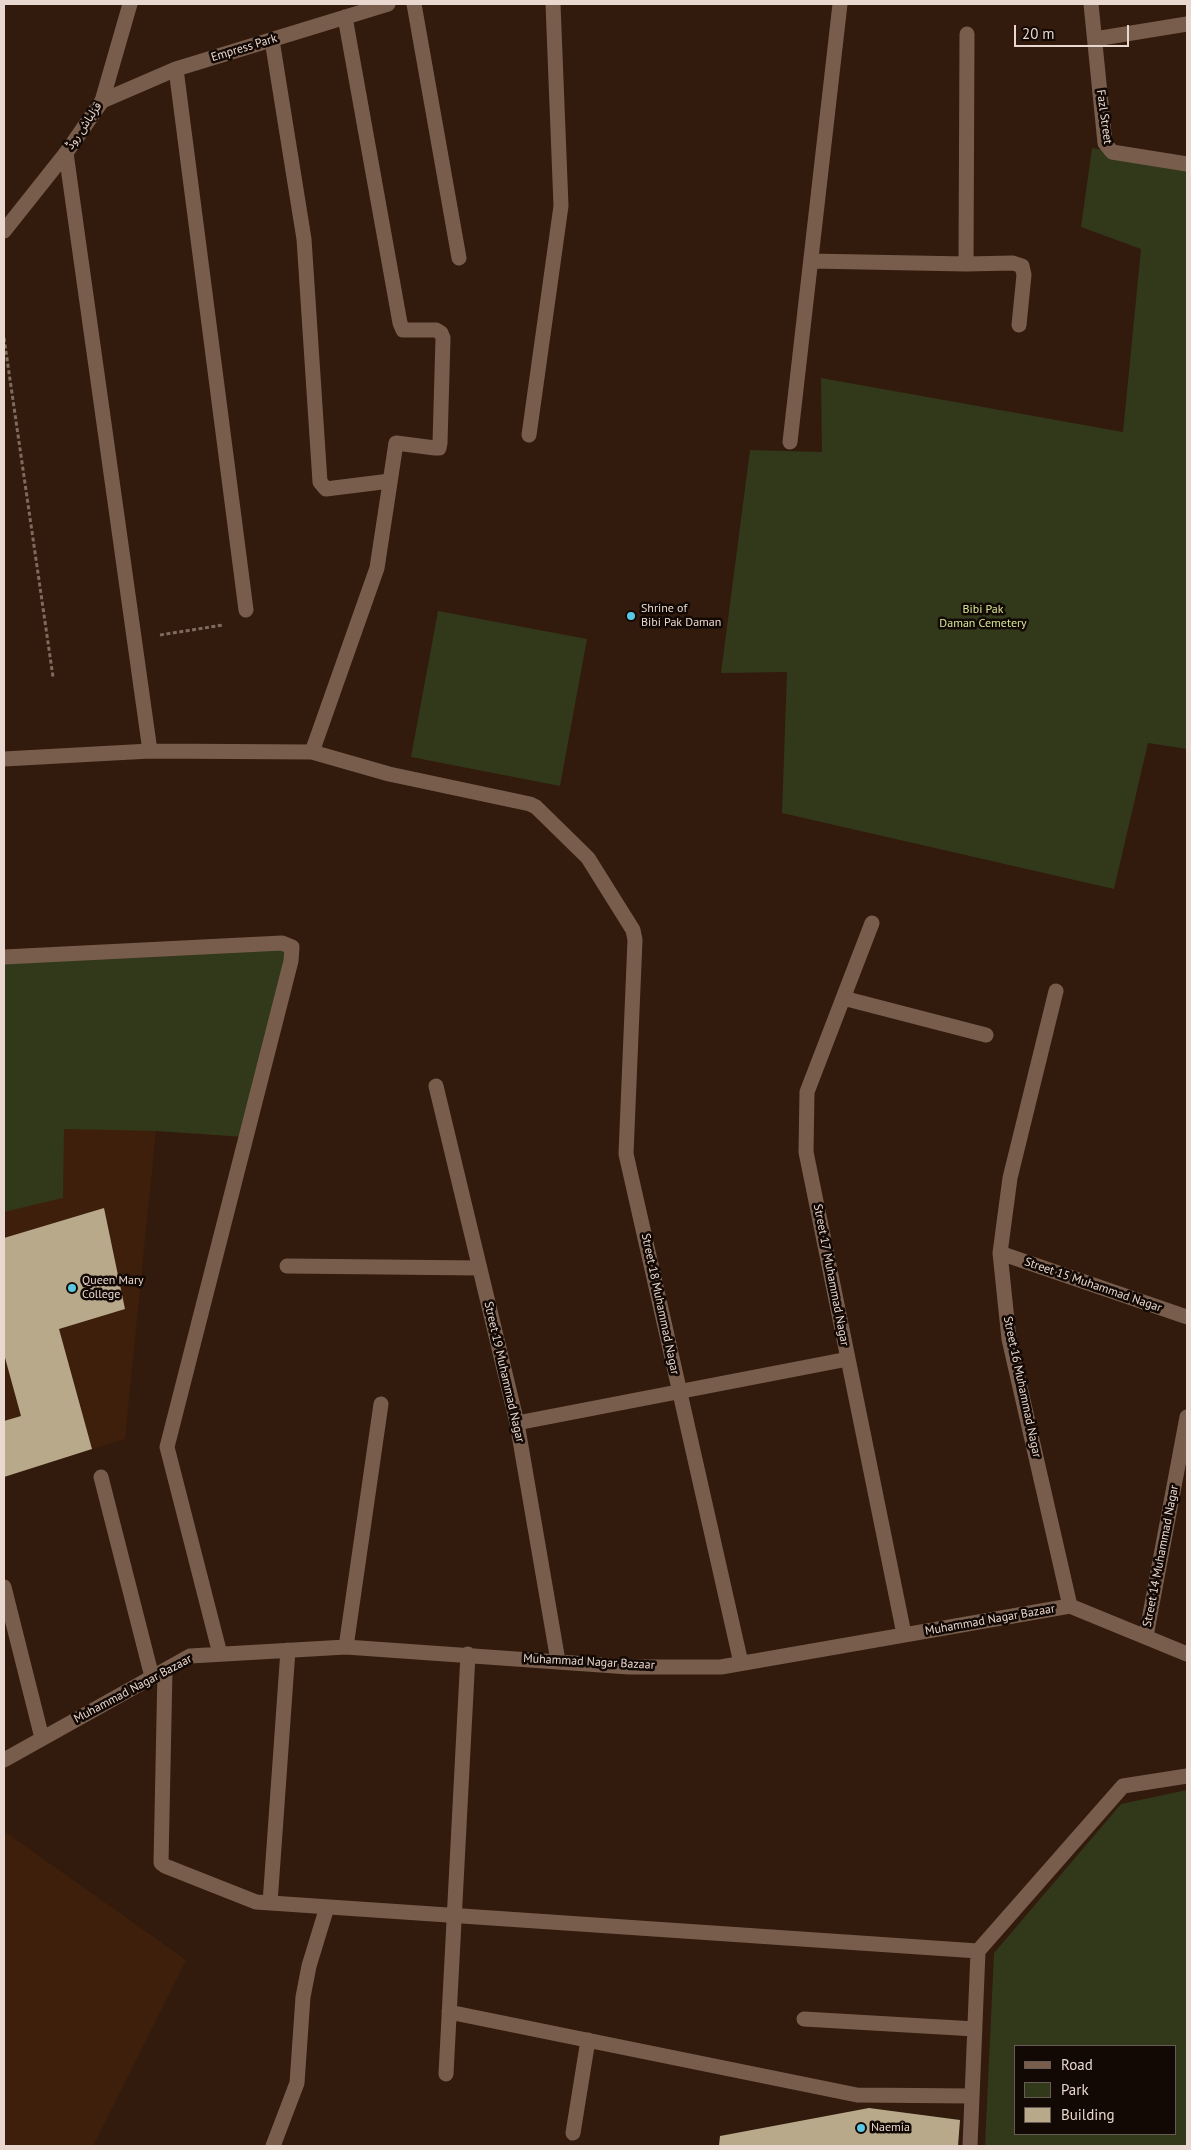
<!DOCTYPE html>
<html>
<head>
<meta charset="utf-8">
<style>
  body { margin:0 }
  #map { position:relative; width:1191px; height:2150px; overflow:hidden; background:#321b0c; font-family:"PT Sans",sans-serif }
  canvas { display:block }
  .frame { position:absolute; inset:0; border:5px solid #e9d8cf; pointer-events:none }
  .legend { position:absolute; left:1014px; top:2045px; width:162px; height:90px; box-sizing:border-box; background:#120804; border:1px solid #685b55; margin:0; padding:6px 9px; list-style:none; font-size:15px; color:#e9d8cf }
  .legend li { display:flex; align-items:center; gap:10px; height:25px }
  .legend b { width:25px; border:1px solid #685b55 }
  .scale { position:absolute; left:1014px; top:25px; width:115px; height:22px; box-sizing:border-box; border:2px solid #e9d8cf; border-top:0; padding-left:6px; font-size:15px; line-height:18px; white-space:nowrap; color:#e9d8cf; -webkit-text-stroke:4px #120804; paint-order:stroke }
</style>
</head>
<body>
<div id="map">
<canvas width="1191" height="2150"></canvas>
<div class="frame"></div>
<ul class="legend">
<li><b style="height:6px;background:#795d4c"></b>Road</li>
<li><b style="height:14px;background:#32381a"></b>Park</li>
<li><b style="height:14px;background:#b8a98b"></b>Building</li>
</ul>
<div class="scale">20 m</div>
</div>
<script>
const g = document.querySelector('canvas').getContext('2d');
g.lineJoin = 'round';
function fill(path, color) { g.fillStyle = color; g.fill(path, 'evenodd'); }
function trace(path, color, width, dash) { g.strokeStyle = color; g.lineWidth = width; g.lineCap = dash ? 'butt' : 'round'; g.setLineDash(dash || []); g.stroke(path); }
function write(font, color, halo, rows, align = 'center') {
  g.font = font + ' "PT Sans","Noto Sans Arabic",sans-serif'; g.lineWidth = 5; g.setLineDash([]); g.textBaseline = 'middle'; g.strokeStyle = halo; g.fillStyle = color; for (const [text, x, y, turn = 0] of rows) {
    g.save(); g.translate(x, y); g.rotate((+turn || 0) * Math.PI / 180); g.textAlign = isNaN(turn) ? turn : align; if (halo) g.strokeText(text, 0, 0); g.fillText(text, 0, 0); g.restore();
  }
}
fill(new Path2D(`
  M4,957L245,1137L156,1131L125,1439L4,1477Z
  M4,1831L186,1960L93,2146H4Z`), '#3d1f0c');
fill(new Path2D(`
  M1092,148L1187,164V749L1148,743L1114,889L782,813L787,672L721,673L750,450L822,452L821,378L1123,432L1141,249L1081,227Z
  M438,611L587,639L560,786L411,757Z
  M292,947L245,1137L156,1131L64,1129L63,1198L4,1212V957Z
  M1187,1790V2146H985L994,1953L1121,1804ZM1015,2046H1175V2134H1015Z`), '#32381a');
fill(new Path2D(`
  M104,1208L125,1309L59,1329L92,1449L4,1477V1421L21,1416L4,1354V1238Z
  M869,2108L960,2120L958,2146H719L720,2136Z`), '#b8a98b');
trace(new Path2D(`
  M4,338L53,677
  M160,635L223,625`), '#7f6a5e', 3, [4, 2.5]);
trace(new Path2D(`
  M414,4L459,258
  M1091,4L1105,143L1112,152L1187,164
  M1095,39L1187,24
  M272,40L304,239L320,482L326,489L390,481
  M176,69L246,610
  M102,101L176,69L388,4
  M66,153L150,751
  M811,261L966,264L1013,263L1022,266L1024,275L1019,325
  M966,264L967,34
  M529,435L561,206L553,4
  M790,442L840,4
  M312,752L377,568L396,443L435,448H439L440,443L443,338L441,333L436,330H403L400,323L345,17
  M4,759L150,751L312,752L389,774L530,804L536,807L588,858L633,930L635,940L626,1154L741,1663
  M872,923L807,1092L806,1152L904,1634
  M4,957L282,943L292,947L291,961L167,1447L220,1654
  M1056,991L1010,1178L1000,1253L1009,1339L1070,1606
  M843,998L986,1035
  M436,1086L517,1423L558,1661
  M1000,1253L1187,1317
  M287,1266L480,1268
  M517,1423L848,1359
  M101,1477L152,1677
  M4,1587L42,1738
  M1146,1636L1187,1417
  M346,1647L381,1404
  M165,1670L161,1863L165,1866L256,1902L978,1951
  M4,1760L190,1656L346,1647L629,1667H721L1070,1606L1187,1654
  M270,1903L288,1650
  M449,2012L857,2095L971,2096
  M804,2019L975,2029
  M446,2074L468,1654
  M573,2133L588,2040
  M273,2146L297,2083L303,1997L309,1966L327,1907
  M970,2146L978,1951L1123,1786L1187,1776`), '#795d4c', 15);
trace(new Path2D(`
  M4,231L66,153L102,101L130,4`), '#795d4c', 15);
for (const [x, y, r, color] of [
  [631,616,5,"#59c8e5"],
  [72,1288,5,"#59c8e5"],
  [861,2128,5,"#59c8e5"]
]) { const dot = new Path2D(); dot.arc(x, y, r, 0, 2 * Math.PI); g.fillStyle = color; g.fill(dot); trace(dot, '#120804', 2); }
write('12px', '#e9d8cf', '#120804', [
  ["Empress Park",244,48,-17],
  ["Fazl Street",1104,117,82],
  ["قزلباش روڈ",84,126,-56],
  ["Street 17 Muhammad Nagar",831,1275,79],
  ["Street 15 Muhammad Nagar",1093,1285,19],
  ["Street 18 Muhammad Nagar",660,1304,78],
  ["Street 19 Muhammad Nagar",504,1372,77],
  ["Street 16 Muhammad Nagar",1022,1387,78],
  ["Street 14 Muhammad Nagar",1161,1556,-79],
  ["Muhammad Nagar Bazaar",990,1620,-10],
  ["Muhammad Nagar Bazaar",589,1662,3],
  ["Muhammad Nagar Bazaar",133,1689,-28]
]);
write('12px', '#e9d8cf', '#120804', [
  ["Shrine of",641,609],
  ["Bibi Pak Daman",641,623],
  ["Queen Mary",82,1281],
  ["College",82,1295],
  ["Naemia",871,2128]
], 'left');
write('12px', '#d6e794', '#120804', [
  ["Bibi Pak",983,610],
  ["Daman Cemetery",983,624]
]);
</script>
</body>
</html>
